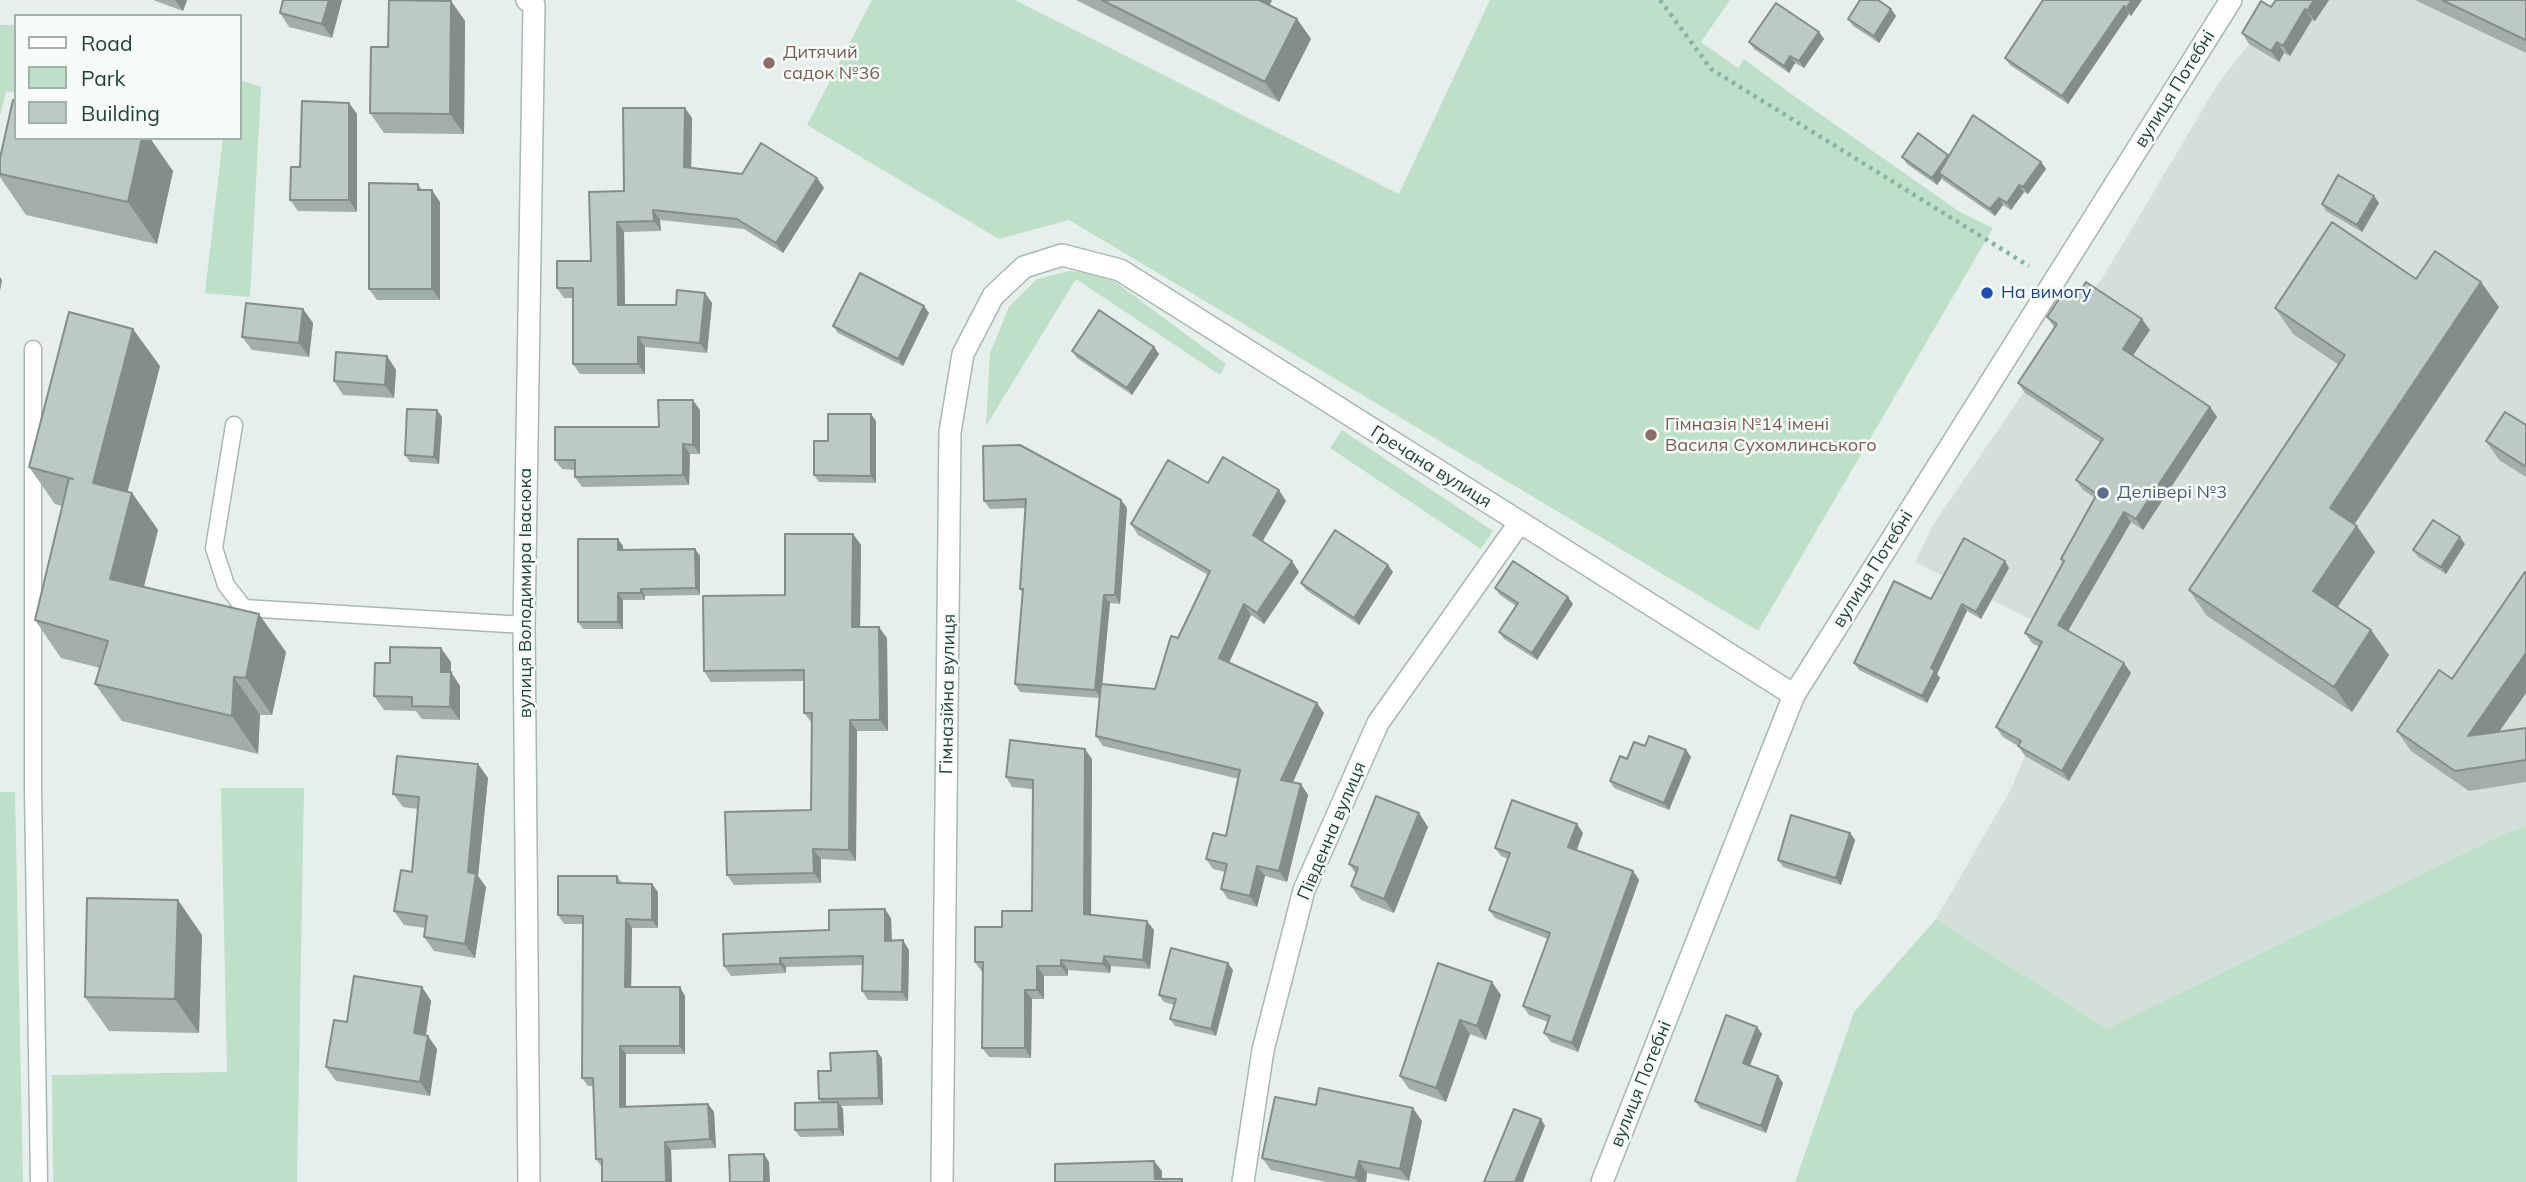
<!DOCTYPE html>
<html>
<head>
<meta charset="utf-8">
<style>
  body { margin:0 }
  #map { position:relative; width:2526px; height:1182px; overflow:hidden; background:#e6efeb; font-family:Mulish,sans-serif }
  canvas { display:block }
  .legend { position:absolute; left:14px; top:14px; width:228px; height:126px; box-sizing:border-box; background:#f7fbf9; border:2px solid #a3b1ad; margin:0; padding:9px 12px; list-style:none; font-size:21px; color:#24423a }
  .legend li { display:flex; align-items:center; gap:14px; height:35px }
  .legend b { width:35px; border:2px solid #a3b1ad }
</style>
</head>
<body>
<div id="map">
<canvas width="2526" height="1182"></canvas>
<ul class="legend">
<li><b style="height:9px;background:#fff"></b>Road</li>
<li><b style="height:19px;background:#bfe0c8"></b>Park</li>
<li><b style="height:19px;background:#bbcac4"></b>Building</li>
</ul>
</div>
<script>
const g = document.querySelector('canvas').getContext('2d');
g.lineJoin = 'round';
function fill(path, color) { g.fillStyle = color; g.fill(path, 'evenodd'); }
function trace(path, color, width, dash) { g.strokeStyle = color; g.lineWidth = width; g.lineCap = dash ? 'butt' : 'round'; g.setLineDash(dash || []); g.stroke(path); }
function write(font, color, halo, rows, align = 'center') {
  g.font = font + ' Mulish,sans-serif'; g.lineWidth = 5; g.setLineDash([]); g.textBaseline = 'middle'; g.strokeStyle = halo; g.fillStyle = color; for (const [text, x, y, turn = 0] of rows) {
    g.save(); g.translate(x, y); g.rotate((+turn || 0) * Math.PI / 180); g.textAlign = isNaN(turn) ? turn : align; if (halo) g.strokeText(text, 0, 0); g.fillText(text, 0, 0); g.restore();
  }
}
fill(new Path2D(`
  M2276,0H2520L2526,3V826L2501,835L2107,1029L1936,919L2010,791L2025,756L2042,625L1915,562L1933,525L2106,272L2219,82L2249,44Z`), '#d4dfda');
fill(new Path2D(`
  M872,0H1015L1399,194L1490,0H1730L1701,42L1738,68L1744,59L1790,93L1960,212L1993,228L1758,631L1069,220L999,239L807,125Z
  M0,25H16V93L6,91L0,116Z
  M240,80L261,87L250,297L205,293L223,138H240Z
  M1069,271L1089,273L1114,281L1226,364L1220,375L1076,279L986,426L990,353L1009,307L1037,279Z
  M1342,430L1493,531L1481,549L1330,448Z
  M221,788H304L297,1182H53L52,1075L227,1072Z
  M0,792H15L23,1182H0Z
  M2526,826V1182H1795L1854,1012L1936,919L2107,1029L2501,835Z`), '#bfe0c8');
const service = new Path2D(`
  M33,349V789L39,1182
  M234,425L214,548L226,585L244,608L524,625`);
const minor = new Path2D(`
  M527,0L534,5L524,625L529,1182
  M942,1182L950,432L963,354L993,296L1024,267L1062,255L1120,270L1794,695
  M1243,1182L1263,1050L1304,890L1378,723L1520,522`);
const tertiary = new Path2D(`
  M1602,1182L1794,695L2231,0`);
trace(service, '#a8b8b2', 19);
trace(minor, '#a8b8b2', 24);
trace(tertiary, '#a8b8b2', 24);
trace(new Path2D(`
  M1660,0L1711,69L2029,266`), '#86b3a5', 4.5, [3.5, 5]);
trace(service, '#fff', 16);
trace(minor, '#fff', 21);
trace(tertiary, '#fff', 21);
fill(new Path2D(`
  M153,0H187L183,11Z
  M342,0L332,38L289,27L280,13Z
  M1076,0H1272L1270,5L1297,19L1311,39L1279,102Z
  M2043,0H2142L2131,16L2129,14L2068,104L2010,65L2005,58Z
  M2329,0L2315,21L2312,20L2290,56L2284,53L2279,62L2249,44L2242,33L2271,7Z
  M2415,0H2526V53Z
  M451,1L465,21L464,134L384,133L370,113L388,47Z
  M1891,9L1896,16L1879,43L1853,26L1848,19Z
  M1819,32L1824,39L1804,68L1795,63L1789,73L1754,49L1749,42Z
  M349,103L357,114V212L298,211L290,200L300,167Z
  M685,108L692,118L691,168L742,174L817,178L824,188L783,253L744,229L660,220L661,231L624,232L625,305H676L705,293L712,303L707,353L645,347V374H580L573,364V298H564L557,288L591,261L624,191Z
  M1949,156L2041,162L2046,169L2028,194L2024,192L2011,210L2003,205L1995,216L1943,180L1942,178L1937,185L1907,164L1902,157Z
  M0,158L173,171L157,244L26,215L0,177Z
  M418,184L422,190L440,202V300H377L369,289Z
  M2379,203L2362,232L2326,211L2322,204Z
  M2416,279L2499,307L2354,524L2375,552L2337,607L2389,655L2352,712L2207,616L2189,590L2339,365L2293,334L2275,308Z
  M2076,297L2150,330L2132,356L2210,407L2217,417L2143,530L2131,522L2068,631L2131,673L2069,781L2025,756L2018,746L2003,737L1996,727L2039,647L2032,643L2025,633L2063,562L2061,559L2095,498L2083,490L2076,480L2101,443L2025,393L2018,383L2054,327L2047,317Z
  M303,309L313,323L309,357L252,350L242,337Z
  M929,313L903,366L838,333L833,326Z
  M1154,347L1159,354L1132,395L1077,358L1072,351Z
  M387,356L396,370L394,398L343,395L334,381Z
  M160,366L127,492L132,493L158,530L144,587L286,652L272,715H260L258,754L122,721L95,684L100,668L61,658L35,620L62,506L55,504L29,467Z
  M437,410L442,417L439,464L410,462L405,455Z
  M700,410V454H690L689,485L582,487L575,477V470L562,469L555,460L659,427Z
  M876,421V483L819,482L814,475L828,441Z
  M2526,425V477L2499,460L2486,441Z
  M983,446L1121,500L1127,508L1120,604L1110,603L1102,684L1155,689L1208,575L1138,535L1131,524L1208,483L1286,501L1263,541L1292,561L1299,572L1264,624L1251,615L1229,663L1324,713L1292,783L1308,795L1287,882L1265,876L1257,907L1228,899L1221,889L1225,872L1213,869L1206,859L1226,836L1239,779L1103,746L1096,736L1099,698L1020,692L1015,684L1023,593L1020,589L1025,508L990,509L984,501Z
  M853,534L861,545L860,627L887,638L888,731H857L856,861L821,859V883L734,885L727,875L811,810L812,723L804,713V681L711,682L704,671L785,595Z
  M2465,544L2446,574L2418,557L2413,550Z
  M623,546V550L695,549L700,556V595L645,596V600H623V629H583L578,622Z
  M2009,568L1981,619L1967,611L1937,674L1940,678L1927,703L1859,670L1854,663L1931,599Z
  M1393,572L1359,625L1306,590L1301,583Z
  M2526,573V693L2499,732L2526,728V782L2469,791L2411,751L2397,731L2452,679Z
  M1495,588L1573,604L1537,660L1504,639L1499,632L1516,606L1500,595Z
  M451,662V672L460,686V720L422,719L416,711L384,710L374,696L390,663Z
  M1686,750L1691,757L1669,810L1614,788L1610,781L1627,759Z
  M1092,759L1091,915L1154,930L1150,969L1111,966L1110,973L1068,970V976H1044V999H1032L1031,1058L989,1057L982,1048V972L975,962L1002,927L1032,911L1033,789L1012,787L1006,777Z
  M478,764L488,778L478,876L486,887L475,958L434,951L424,937L426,928L404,925L394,911L412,872L418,809L403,807L393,794Z
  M1428,827L1394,913L1361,900L1351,886L1356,874L1349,864Z
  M1583,833L1577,850L1633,871L1639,880L1578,1052L1551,1042L1544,1033L1548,1022L1529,1015L1523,1006L1548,939L1495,918L1489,910L1508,859L1501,856L1495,848Z
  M1850,833L1855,840L1841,885L1783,867L1778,860Z
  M617,876L622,883L658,892V928H632L631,987L685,996V1054H626V1107L708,1104L714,1112L716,1148L671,1150L672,1182H602V1167L596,1159L594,1086H588L582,1078L583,924H564L558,915Z
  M891,918L892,941L909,950L908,1001L868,1000L862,991L863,965L786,967V973L731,976L724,966L829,930Z
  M202,935L199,1033L109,1031L85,997Z
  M1438,963L1501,995L1486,1040L1470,1034L1446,1102L1409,1089L1400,1076Z
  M1233,970L1216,1036L1175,1026L1170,1019L1174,1005L1164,1002L1159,995Z
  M422,987L431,1001L426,1035L428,1036L437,1049L430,1096L336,1081L326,1067L347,1022Z
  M1757,1027L1762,1034L1750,1066L1778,1076L1783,1083L1766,1133L1700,1108L1695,1101Z
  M882,1058L883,1105L841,1106L843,1109L844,1136L800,1137L795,1130L821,1102L819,1099L831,1071Z
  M1422,1121L1409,1181L1367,1173L1366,1182H1326L1271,1170L1262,1158Z`), '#a1aea9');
fill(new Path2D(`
  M175,0H187L183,11Z
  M329,0H342L332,38L322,24Z
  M1254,0H1272L1264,15Z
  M2132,0H2142L2131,16L2126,8Z
  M2314,0H2329L2315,21L2307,11Z
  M451,1L465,21L464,134L450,114Z
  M2124,6L2129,14L2068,104L2062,96Z
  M1891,9L1896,16L1879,43L1874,36Z
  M2305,9L2312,20L2290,56L2283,46Z
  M1297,19L1311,39L1279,102L1265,82Z
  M1819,32L1824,39L1804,68L1799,61Z
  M2277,42L2284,53L2279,62L2271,51Z
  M1790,56L1795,63L1789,73L1784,66Z
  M349,103L357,114V212L349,200Z
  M685,108L692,118L691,177L684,167Z
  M142,138H150L173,171L157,244L128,202Z
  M1948,155L1952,162L1939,173L1942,178L1937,185L1932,178Z
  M2041,162L2046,169L2028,194L2023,187Z
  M817,178L824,188L783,253L776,243Z
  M2019,185L2024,192L2011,210L2007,203Z
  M432,190L440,202V300L432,289Z
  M2374,196L2379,203L2362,232L2357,225Z
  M1999,198L2003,205L1995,216L1990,209Z
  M653,210L660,220L661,231L654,221Z
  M617,222L624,232L625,315L618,305Z
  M0,277L2,280L0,291Z
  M2481,282L2499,307L2348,534L2330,508Z
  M705,293L712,303L707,353L700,343Z
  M924,306L929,313L903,366L898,359Z
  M303,309L313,323L309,357L299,343Z
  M2142,319L2150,330L2130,360L2123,349Z
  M133,329L160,366L120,521L93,483Z
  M638,337L645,347V374L638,364Z
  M1154,347L1159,354L1132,395L1127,388Z
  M387,356L396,370L394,398L385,385Z
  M693,400L700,410V454L693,445Z
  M2210,407L2217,417L2143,530L2136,519Z
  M437,410L442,417L439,464L434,457Z
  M871,414L876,421V483L871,476Z
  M683,444L690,454L689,485L683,475Z
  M1279,490L1286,501L1260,545L1253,535Z
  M132,493L158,530L136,617L110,579Z
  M1121,500L1127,508L1120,604L1115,595Z
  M2124,512L2131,522L2065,636L2058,625Z
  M2357,526L2375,552L2331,617L2313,591Z
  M853,534L861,545L860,638L852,627Z
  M2460,537L2465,544L2446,574L2441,567Z
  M618,539L623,546V557L618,550Z
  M695,549L700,556V595L696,588Z
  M1292,561L1299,572L1264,624L1257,613Z
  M2005,561L2009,568L1981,619L1976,612Z
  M1388,565L1393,572L1359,625L1354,618Z
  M641,589L645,596V600L641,593Z
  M618,593L623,600V629L618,622Z
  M1104,595L1110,603L1101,698L1095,690Z
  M1568,597L1573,604L1537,660L1532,653Z
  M1244,604L1251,615L1226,669L1219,658Z
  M1962,604L1967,611L1937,674L1940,678L1927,703L1922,696L1931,668Z
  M259,614L286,652L272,715L246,678Z
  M879,627L887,638L888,731L880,720Z
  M2371,630L2389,655L2352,712L2334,687Z
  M441,648L451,662L450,686L441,672Z
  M2526,653V693L2482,756L2468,736Z
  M2124,663L2131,673L2069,781L2062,771Z
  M451,672L460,686V720L450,707Z
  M234,677L260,715L258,754L232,716Z
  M1317,703L1324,713L1289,791L1281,780Z
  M850,720L857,731L856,861L849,850Z
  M1085,749L1092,759L1091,924L1084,914Z
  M1686,750L1691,757L1669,810L1664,803Z
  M478,764L488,778L478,876L486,887L475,958L465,944L468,872Z
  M1301,784L1308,795L1287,882L1279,871Z
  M1419,813L1428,827L1394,913L1384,899Z
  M1577,824L1583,833L1574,856L1568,847Z
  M1850,833L1855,840L1841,885L1836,878Z
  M813,849L821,859V883L814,873Z
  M1257,866L1265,876L1257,907L1250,896Z
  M1633,871L1639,880L1578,1052L1572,1043Z
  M652,884L658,892V928L652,920Z
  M178,900L202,935L199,1033L175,999Z
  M885,909L891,918L892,950L885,941Z
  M626,919L632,928L631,995L625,987Z
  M1147,921L1154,930L1150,969L1143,960Z
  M903,940L909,950L908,1001L902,992Z
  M1104,956L1111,966L1110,973L1103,964Z
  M780,958L786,967V973L780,964Z
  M1061,960L1068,970V976L1061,966Z
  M1228,963L1233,970L1216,1036L1211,1029Z
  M1037,966L1044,976V999L1037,990Z
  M1492,982L1501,995L1486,1040L1477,1026Z
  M422,987L431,1001L424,1047L414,1033Z
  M680,987L685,996V1054L680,1046Z
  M1025,990L1032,999L1031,1058L1025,1048Z
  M1460,1020L1470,1034L1446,1102L1436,1088Z
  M1757,1027L1762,1034L1748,1070L1743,1063Z
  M428,1036L437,1049L430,1096L420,1082Z
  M620,1046L626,1054V1115L620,1107Z
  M877,1051L882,1058L883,1105L879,1098Z
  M1778,1076L1783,1083L1766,1133L1761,1126Z
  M838,1102L843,1109L844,1136L839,1129Z
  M708,1104L714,1112L716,1148L710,1139Z
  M1413,1108L1422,1121L1409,1181L1400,1169Z
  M1541,1119L1545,1126L1523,1182H1515Z
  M665,1142L671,1150L672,1182H666Z
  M764,1154L769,1162L770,1182H764Z
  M1154,1161L1162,1171V1182L1155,1179Z
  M1359,1161L1367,1173L1366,1182H1358L1355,1178Z`), '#838d89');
const building = new Path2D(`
  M283,0H329L322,24L280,13Z
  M389,0L451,1L450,114L370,113L371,47H388Z
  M1102,0H1259L1297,19L1265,82Z
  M1860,0H1878L1891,9L1874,36L1848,19Z
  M2043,0H2132L2126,8L2124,6L2062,96L2005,58Z
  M2276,0H2314L2307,11L2305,9L2283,46L2277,42L2271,51L2242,33L2261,1L2271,7Z
  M2442,0H2526V40Z
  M1776,3L1819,32L1799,61L1790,56L1784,66L1749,42Z
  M13,100H16V138H142L128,202L0,174V158Z
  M302,101L349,103V200H290L291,167H300Z
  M623,108H685L684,167L742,174L761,143L817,178L776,243L737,219L653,210L654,221L617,222L618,305H676L677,290L705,293L700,343L638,337V364H573V288H557V261H591L589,192L624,191Z
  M1973,115L2041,162L2023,187L2019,185L2007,203L1999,198L1990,209L1939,173Z
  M1918,133L1948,155L1932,178L1902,157Z
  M2338,175L2374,196L2357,225L2322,204Z
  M369,183L418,184V190H432V289H369Z
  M2332,222L2416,279L2435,251L2481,282L2330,508L2357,526L2313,591L2371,630L2334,687L2189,590L2345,355L2275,308Z
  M860,273L924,306L898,359L833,326Z
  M2086,282L2142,319L2123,349L2210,407L2136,519L2124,512L2058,625L2124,663L2062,771L2018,746L2021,741L1996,727L2042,642L2025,633L2064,561L2061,559L2097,494L2076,480L2103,439L2018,383L2057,324L2047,317L2065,290L2076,297Z
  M246,303L303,309L299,343L242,337Z
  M1099,310L1154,347L1127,388L1072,351Z
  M69,312L133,329L93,483L132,493L110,579L259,614L246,678L234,677L232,716L95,684L108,641L35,620L69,478L73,479L29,467Z
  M336,352L387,356L385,385L334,381Z
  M658,400H693V445L683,444V475L575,477V460H555V427H659Z
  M407,409L437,410L434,457L405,455Z
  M2505,412L2526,425V467L2486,441Z
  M828,414H871V476L814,475V441H828Z
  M1020,445L1121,500L1115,595H1104L1095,690L1015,684L1023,589H1020L1026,499L984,501L983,446Z
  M1223,457L1279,490L1253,535L1292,561L1257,613L1244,604L1219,658L1317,703L1281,780L1301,784L1279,871L1257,866L1250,896L1221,889L1227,864L1206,859L1213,833L1226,836L1240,770L1096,736L1101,684L1155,689L1171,636L1178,638L1210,571L1131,524L1168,460L1208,483Z
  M2433,520L2460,537L2441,567L2413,550Z
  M1335,530L1388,565L1354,618L1301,583Z
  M785,534H853L852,627H879L880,720H850L849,850L813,849L814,873L727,875L725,812L811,810L812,713H804V670L704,671L703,596L785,595Z
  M1964,538L2005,561L1976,612L1962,604L1931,668L1935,671L1922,696L1854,663L1894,581L1931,599Z
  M578,539H618V550L695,549L696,588L641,589V593H618V622H578Z
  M1513,561L1568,597L1532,653L1499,632L1518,603L1495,588Z
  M2525,572L2526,573V653L2468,736L2526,728V760L2455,771L2397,731L2439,670L2452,679Z
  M390,647L441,648V672H451L450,707L412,706V697L374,696L375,663H390Z
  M1649,736L1686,750L1664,803L1610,781L1620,756L1627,759L1634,742L1645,746Z
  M1010,740L1085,749L1084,914L1147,921L1143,960L1104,956L1103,964L1061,960V966H1037V990H1025V1048H982L983,962H975V927H1002V911H1032L1033,780L1006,777Z
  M397,756L478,764L468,872L476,874L465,944L424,937L427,916L394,911L401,870L412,872L419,797L393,794Z
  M1376,796L1419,813L1384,899L1351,886L1358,868L1349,864Z
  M1512,800L1577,824L1568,847L1633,871L1572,1043L1544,1033L1550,1016L1523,1006L1550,933L1489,910L1510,853L1495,848Z
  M1791,815L1850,833L1836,878L1778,860Z
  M558,876H617V883L652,884V920L626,919L625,987H680V1046H620V1107L708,1104L710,1139L665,1142L666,1182H602V1159H596L593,1078H582L583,916L558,915Z
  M87,898L178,900L175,999L85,997Z
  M885,909V941L903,940L902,992L862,991L863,956L780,958V964L724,966L723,934L829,930V910Z
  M1171,948L1228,963L1211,1029L1170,1019L1176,999L1159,995Z
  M1438,963L1492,982L1477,1026L1460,1020L1436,1088L1400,1076Z
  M354,976L422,987L414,1033L428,1036L420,1082L326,1067L334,1020L347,1022Z
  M1726,1015L1757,1027L1743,1063L1778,1076L1761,1126L1695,1101Z
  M877,1051L879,1098L819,1099L818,1071H831L830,1053Z
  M1319,1088L1413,1108L1400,1169L1359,1161L1355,1178L1262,1158L1275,1097L1316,1105Z
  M838,1102L839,1129L795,1130V1103Z
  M1514,1109L1541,1119L1515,1182H1484Z
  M764,1154V1182H730L729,1155Z
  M1154,1161L1155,1179H1182V1182H1055V1164Z`);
fill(building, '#bbcac4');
trace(building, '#838d89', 2);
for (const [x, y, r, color] of [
  [769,63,7,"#8d6e63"],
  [1987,293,7,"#1a4fb4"],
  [1651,435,7,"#8d6e63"],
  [2103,493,7,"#5c6f8a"]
]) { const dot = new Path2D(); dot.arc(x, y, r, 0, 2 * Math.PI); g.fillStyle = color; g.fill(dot); trace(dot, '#f7fbf9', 2.5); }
write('18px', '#785e54', '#f7fbf9', [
  ["Дитячий",783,53],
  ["садок №36",783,74],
  ["Гімназія №14 імені",1665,425],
  ["Василя Сухомлинського",1665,446]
], 'left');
write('18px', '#24423a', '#f7fbf9', [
  ["вулиця Потебні",2175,89,-58],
  ["Гречана вулиця",1431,467,32],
  ["вулиця Потебні",1873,569,-58],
  ["вулиця Володимира Івасюка",526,593,-90],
  ["Гімназійна вулиця",948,694,-89],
  ["Південна вулиця",1332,831,-67],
  ["вулиця Потебні",1641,1084,-68]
]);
write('18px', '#164399', '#f7fbf9', [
  ["На вимогу",2001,293]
], 'left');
write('18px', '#4e5e75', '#f7fbf9', [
  ["Делівері №3",2117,493]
], 'left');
</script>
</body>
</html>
